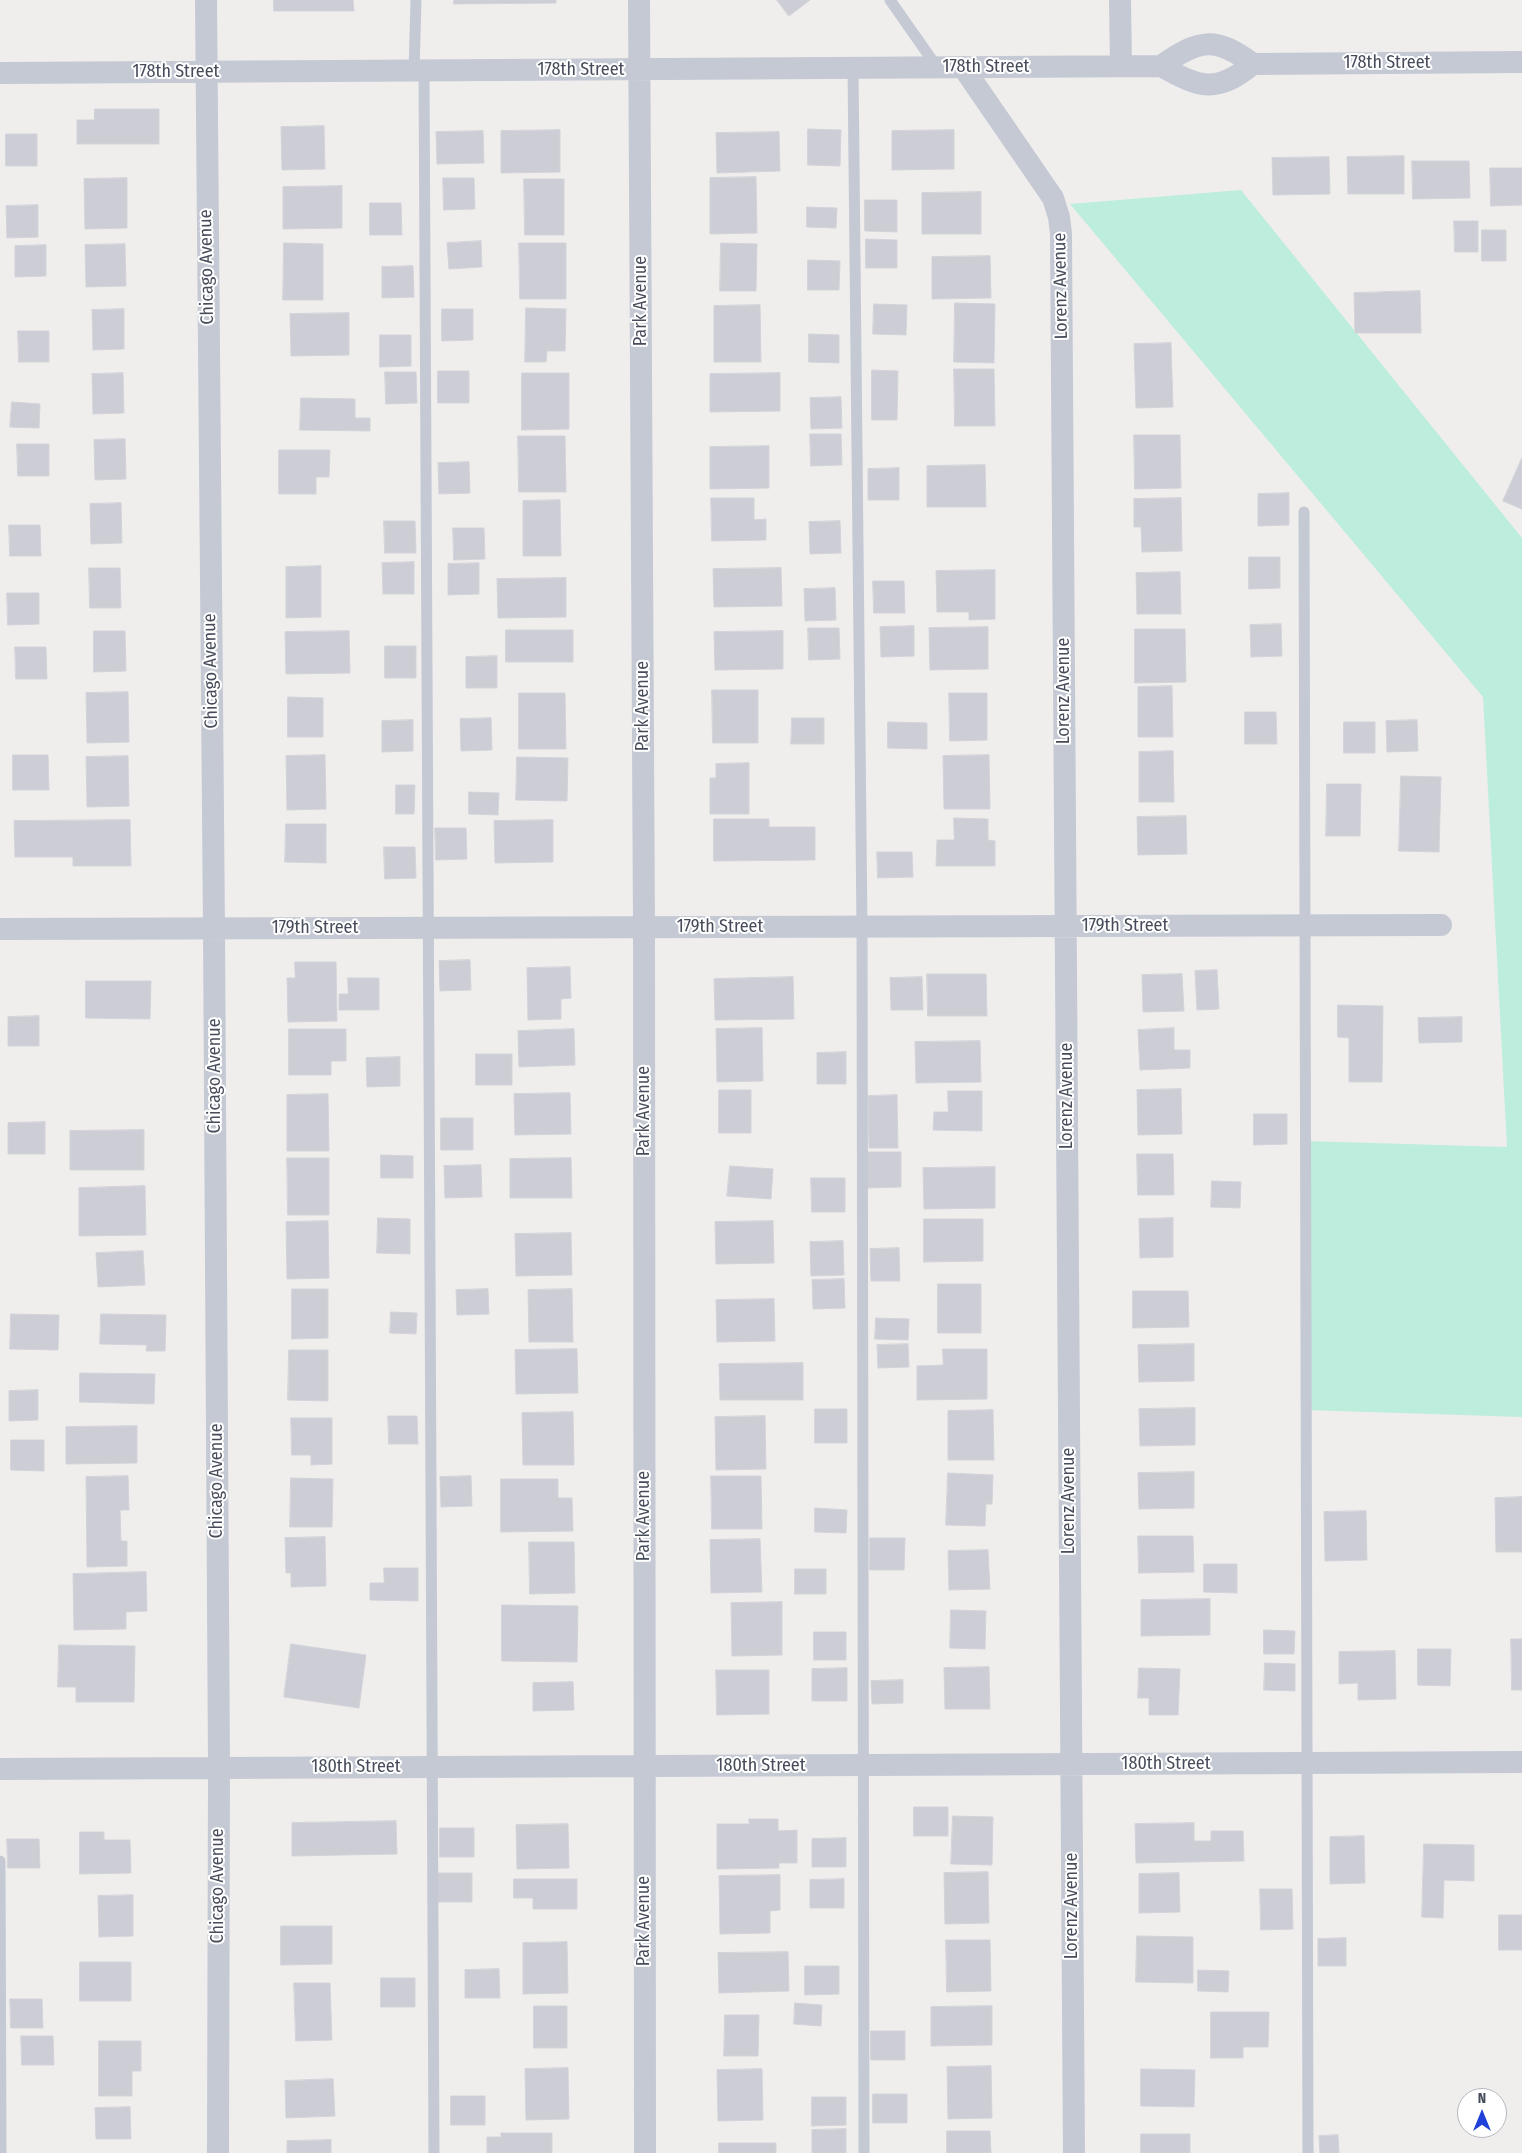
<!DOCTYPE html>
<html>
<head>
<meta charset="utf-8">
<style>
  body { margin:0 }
  #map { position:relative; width:1522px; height:2153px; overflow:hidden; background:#f0eeed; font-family:"Fira Sans Condensed",sans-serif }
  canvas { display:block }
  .north { position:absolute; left:1457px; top:2088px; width:50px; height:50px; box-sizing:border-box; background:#fff; border:1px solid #b5b7bd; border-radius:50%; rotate:0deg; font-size:14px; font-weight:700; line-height:20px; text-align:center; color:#464c5a }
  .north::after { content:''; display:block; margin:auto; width:18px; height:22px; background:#1f41d9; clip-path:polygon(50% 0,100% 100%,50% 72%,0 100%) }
</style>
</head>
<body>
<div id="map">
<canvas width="1522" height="2153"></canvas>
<div class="north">N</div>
</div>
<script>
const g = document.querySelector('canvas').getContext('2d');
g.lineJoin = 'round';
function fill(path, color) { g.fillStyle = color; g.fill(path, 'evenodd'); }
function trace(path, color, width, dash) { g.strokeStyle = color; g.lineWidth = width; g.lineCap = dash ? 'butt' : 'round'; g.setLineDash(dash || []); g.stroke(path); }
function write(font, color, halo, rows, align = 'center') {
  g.font = font + ' "Fira Sans Condensed",sans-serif'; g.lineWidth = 4; g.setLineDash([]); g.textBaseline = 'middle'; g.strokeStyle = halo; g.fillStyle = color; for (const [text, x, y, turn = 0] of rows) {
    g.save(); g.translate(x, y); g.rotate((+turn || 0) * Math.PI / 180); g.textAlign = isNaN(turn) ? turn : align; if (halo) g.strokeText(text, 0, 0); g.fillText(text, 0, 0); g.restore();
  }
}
fill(new Path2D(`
  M1241,190L1522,538V1417L1306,1410L1305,1141L1507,1147L1483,697L1070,204Z`), '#bdeddc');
const building = new Path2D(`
  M274,0H353L354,11H274Z
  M454,0H556V3L454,4Z
  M777,0H810L789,16Z
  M95,109H159V144H77V120H94Z
  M324,126L325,169L282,170L281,127Z
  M808,129L841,130L840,166L808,165Z
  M560,130V172L501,173V131Z
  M954,130V169L892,170V131Z
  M483,131L484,163L437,164L436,132Z
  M779,132L780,171L717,173L716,133Z
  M6,134H37V166H6Z
  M1404,156V194H1348L1347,157Z
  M1329,157L1330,194L1273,195L1272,158Z
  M1412,161H1469L1470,198L1413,199Z
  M1490,168H1522V205L1491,206Z
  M756,177L757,233L710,234V178Z
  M127,178V228L85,229L84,179Z
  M443,178H474L475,209L444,210Z
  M524,179H564V235H525Z
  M342,186V228L283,229V187Z
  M981,192V234H922V193Z
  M865,200H897V232L865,231Z
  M370,203H401L402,235H370Z
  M38,205V237L7,238L6,206Z
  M807,207L837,208L836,228L807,227Z
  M1454,221H1478V252H1455Z
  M1482,230H1506V261H1482Z
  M866,239L897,240V268H866Z
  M481,241L482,267L449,269L447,243Z
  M284,243L323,244V300H283Z
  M519,243H566V299H520Z
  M721,243L757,244L756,291H720Z
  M125,244L126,286L86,287L85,245Z
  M46,245V276L15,277V246Z
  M990,256L991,298L932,299V257Z
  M808,260L840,261L839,290H808Z
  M413,266L414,297L382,298V267Z
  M1420,291L1421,333H1355L1354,293Z
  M955,303L995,304L994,363L954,362Z
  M874,304L907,305L906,335L873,334Z
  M760,305L761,362H714V306Z
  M526,308L566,309L565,351H547L546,362H525Z
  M124,309V349L93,350L92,310Z
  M442,309H473V340L442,341Z
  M349,313V355L291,356L290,314Z
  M18,331H49V362H19Z
  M809,334L839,335V363L809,362Z
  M380,335H411V366L380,367Z
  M1171,343L1173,407L1136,408L1134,344Z
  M954,369H994L995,426H955Z
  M872,370L898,371L897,420H872Z
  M438,371H469V403H438Z
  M385,372H416L417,403L386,404Z
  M123,373L124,413L93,414L92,374Z
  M522,373H569V429L522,430Z
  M780,373V411L710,412V374Z
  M841,397L842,428L811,429L810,398Z
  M301,398L355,399V418H370V431L300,430Z
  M12,402L40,404L39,428L10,427Z
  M810,434H841L842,465L811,466Z
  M1134,435H1180L1181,488L1135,489Z
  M518,436H565L566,492H519Z
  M125,439L126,479L95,480L94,440Z
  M17,444H49V476H18Z
  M769,446V488L710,489V447Z
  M279,450H330L329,477H316V494H279Z
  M1522,458V509L1503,501Z
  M469,462L470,493L439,494L438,463Z
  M985,465L986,507H927V466Z
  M899,468V500H868V469Z
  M1289,493V525L1258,526V494Z
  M711,498H754V520L766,519V540L712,541Z
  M1181,498L1182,551L1142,552L1141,527H1134V499Z
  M560,500L561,556H523V501Z
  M121,503L122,543L91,544L90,504Z
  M384,521H415L416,553H385Z
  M840,521L841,553L810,554L809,522Z
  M9,525H40L41,556H10Z
  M453,528H484L485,559L454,560Z
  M1249,557H1280V588L1249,589Z
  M414,562V594H383L382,563Z
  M479,563V594L448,595V564Z
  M321,566V617L286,618V567Z
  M89,568H120L121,608H90Z
  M781,568L782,606L714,607L713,569Z
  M995,570V619L969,620V612H937L936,571Z
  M1180,572L1181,614H1137L1136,573Z
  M566,578V617L498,618L497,579Z
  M873,581H904L905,613H874Z
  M835,588L836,620L805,621L804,589Z
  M7,593H39V624L8,625Z
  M1281,624L1282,656L1251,657L1250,625Z
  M914,626V656L881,657L880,627Z
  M988,627V669L930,670L929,628Z
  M808,628H839L840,659L809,660Z
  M1135,629H1185L1186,682L1135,683Z
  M506,630H573V662H506Z
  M94,631H125L126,671L94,672Z
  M349,631L350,673L286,674L285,632Z
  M783,631V669L715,670L714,632Z
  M385,646H416V678H385Z
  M15,647H46L47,679H16Z
  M497,656V688H466V657Z
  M1172,686L1173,737H1138V687Z
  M712,690H758V743H713Z
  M128,692L129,742L87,743L86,693Z
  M519,693H565L566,749H519Z
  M949,693H987V740L950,741Z
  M288,697L323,698V737H288Z
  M1245,712H1276L1277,744H1245Z
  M491,718L492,750L461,751L460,719Z
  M792,718H824V744H791Z
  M413,720V751L382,752V721Z
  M1417,720L1418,751L1387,752L1386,721Z
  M888,722L927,723V749L888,748Z
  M1344,722H1375V753H1344Z
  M1173,751L1174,802H1139V752Z
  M13,755H48L49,790H13Z
  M325,755L326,809L287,810L286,756Z
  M989,755L990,809H944L943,756Z
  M128,756L129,806L87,807L86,757Z
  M517,757L568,758L567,801L516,800Z
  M749,763V814H710V778H716V764Z
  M1401,776L1441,777L1439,852L1399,851Z
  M1327,784H1361L1360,836H1326Z
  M396,785H415L414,814H396Z
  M469,792L499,793L498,815L469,814Z
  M1186,816L1187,854L1138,855L1137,817Z
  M954,818L988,819V840L995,841V866H936L937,840H954Z
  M714,819H769V827H815V860L714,861Z
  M130,820L131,866H73V857H15L14,821Z
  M553,820V862L495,863L494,821Z
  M286,824H326V863L285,862Z
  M435,828H466L467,859L436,860Z
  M384,847H415L416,878L385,879Z
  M877,852H912L913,877L878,878Z
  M470,960L471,990L440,991L439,961Z
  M295,962H336L337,1021L288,1022L287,978H295Z
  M570,967L571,998L561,999V1019L528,1020L527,968Z
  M1217,970L1219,1009L1197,1010L1195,971Z
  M927,974H986L987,1016H928Z
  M1182,974L1184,1011L1143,1012L1142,975Z
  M793,977L794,1019L715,1020L714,979Z
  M922,977L923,1010H891L890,978Z
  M348,978H379V1010H339V994H348Z
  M86,981H151L150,1019L86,1018Z
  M1338,1005L1383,1006L1382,1082H1349V1038L1338,1037Z
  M39,1016V1046H8V1017Z
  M1462,1017V1042L1419,1043L1418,1018Z
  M762,1028L763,1081L717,1082L716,1029Z
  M1174,1028V1050H1190V1068L1140,1070L1138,1030Z
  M289,1029H346V1061H331V1075H289Z
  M574,1029L575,1065L519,1067L518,1031Z
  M980,1041L981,1082L916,1083L915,1042Z
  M846,1052V1084H817V1053Z
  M476,1054H512V1085H476Z
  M400,1057V1086L367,1087L366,1058Z
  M1181,1089L1182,1134L1138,1135L1137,1090Z
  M719,1090H751V1133H719Z
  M948,1091H982V1131L933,1130L934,1112H948Z
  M570,1093L571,1134L515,1135L514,1094Z
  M328,1094L329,1151H287V1095Z
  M897,1095L898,1148H869L868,1096Z
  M1254,1114H1287V1144L1254,1145Z
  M441,1118H473V1150H441Z
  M45,1122V1154H8V1123Z
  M144,1130V1170H70V1131Z
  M866,1152H901V1187L866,1188Z
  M1137,1154H1173L1174,1195H1138Z
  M381,1155L413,1156V1178H381Z
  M287,1158H329V1215H288Z
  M571,1158L572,1198H510V1159Z
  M481,1165L482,1197L445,1198L444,1166Z
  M730,1166L773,1169L771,1199L727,1196Z
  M995,1167V1208L924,1209L923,1168Z
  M811,1178H845V1212H812Z
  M1212,1181L1241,1182L1240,1208L1211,1207Z
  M145,1186L146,1235L79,1236V1188Z
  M378,1218L410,1219V1254L377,1253Z
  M1173,1218V1257L1140,1258L1139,1219Z
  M924,1219H983V1261L924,1262Z
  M328,1221L329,1278L287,1279L286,1222Z
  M773,1221L774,1263L716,1264L715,1222Z
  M571,1233L572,1275L516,1276L515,1234Z
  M843,1241L844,1275L811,1276L810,1242Z
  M899,1248L900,1281H871L870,1249Z
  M143,1251L145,1285L98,1287L96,1253Z
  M844,1279L845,1308L813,1309L812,1280Z
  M938,1284H981V1333H938Z
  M292,1289H328V1338L292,1339Z
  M488,1289L489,1314L457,1315L456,1290Z
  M572,1289L573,1342H529L528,1290Z
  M1133,1291H1188L1189,1327L1133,1328Z
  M774,1299L775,1341L717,1342L716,1300Z
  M391,1312L417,1313L416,1334L390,1333Z
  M11,1314L59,1315L58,1350L10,1349Z
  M101,1314L166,1315L165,1351H146L147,1345L100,1344Z
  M876,1318L909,1319L908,1340L875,1339Z
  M908,1344L909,1367L878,1368L877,1345Z
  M1194,1344V1381L1139,1382L1138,1345Z
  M577,1349L578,1393L516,1394L515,1350Z
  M943,1349H987V1399L917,1400V1366L943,1365Z
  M289,1350H328V1401L288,1400Z
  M803,1363V1400H720L719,1364Z
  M80,1373L155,1374L154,1404L80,1402Z
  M38,1390V1420L9,1421V1391Z
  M1195,1408V1445L1140,1446L1139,1409Z
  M815,1409H847V1443H815Z
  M993,1410L994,1460H948V1411Z
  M573,1412L574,1465H523L522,1413Z
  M388,1416H417L418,1444H389Z
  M765,1416L766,1469L716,1470L715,1417Z
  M291,1418H332V1464L311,1465V1455H292Z
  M137,1426V1463L66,1464V1427Z
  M11,1440H44V1471L11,1470Z
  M1194,1472V1508L1139,1509L1138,1473Z
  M948,1473L993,1475L992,1504H986L985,1526L946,1525Z
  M128,1476L129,1510H120L121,1541H127V1566L87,1567L86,1477Z
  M471,1476L472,1506L441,1507L440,1477Z
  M711,1476H761L762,1529H712Z
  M291,1478L333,1479L332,1527H290Z
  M501,1479H558V1498H572L573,1531L501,1532Z
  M1522,1497V1552H1496L1495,1498Z
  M815,1508L847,1510L846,1533L815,1532Z
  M1366,1511L1367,1560L1325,1561L1324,1512Z
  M1138,1536H1193L1194,1572L1139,1573Z
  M325,1537L326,1586L291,1587V1573H286L285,1538Z
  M870,1538H905L904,1570H870Z
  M760,1539L762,1592L711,1593L710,1540Z
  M529,1542H574L575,1593L530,1594Z
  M988,1550L990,1589L949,1590L948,1551Z
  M1204,1564H1237V1593L1204,1592Z
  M384,1568H418V1601L370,1600V1583H384Z
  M795,1569H826V1594H795Z
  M146,1572L147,1611L126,1612V1629L74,1630L73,1574Z
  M1210,1599V1635L1141,1636V1600Z
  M782,1602V1655L732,1656L731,1603Z
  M502,1605L578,1606L577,1662L502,1661Z
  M951,1610L986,1611L985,1649L950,1648Z
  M1264,1630L1295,1631L1294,1654H1264Z
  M814,1632H846V1660H814Z
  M1511,1639H1522V1690H1512Z
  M291,1644L366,1655L359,1708L284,1697Z
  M59,1645L135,1646L134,1702H76V1687H58Z
  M1418,1649H1451L1450,1686L1418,1685Z
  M1395,1651L1396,1699L1358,1700V1683L1339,1684V1652Z
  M1265,1663L1295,1664V1691L1264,1690Z
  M989,1667L990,1709H945L944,1668Z
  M847,1668V1701H812V1669Z
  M1139,1668L1180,1669L1178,1715H1149V1698H1138Z
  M716,1670H769V1714L717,1715Z
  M903,1680V1703L872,1704L871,1681Z
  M573,1682L574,1710L533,1711V1683Z
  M914,1807H948V1836H914Z
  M953,1816L993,1817L992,1865L951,1864Z
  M749,1819H778V1831L797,1830V1863H779V1868L717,1869V1824H749Z
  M396,1821L397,1854L292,1856V1823Z
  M1194,1823V1841H1211V1831H1243L1244,1861L1136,1863L1135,1824Z
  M568,1824L569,1868L517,1869L516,1825Z
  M440,1828H474V1857H440Z
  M80,1832H104V1840H130L131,1873L80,1874Z
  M1364,1836L1365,1883L1330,1884V1837Z
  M846,1838V1867H812V1839Z
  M7,1839H39L40,1868H8Z
  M1424,1844L1474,1845V1881L1444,1880L1443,1918L1422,1917Z
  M988,1872L989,1923L945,1924L944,1873Z
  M438,1873H472V1902H438Z
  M1179,1873L1180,1912L1139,1913V1874Z
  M780,1875V1910L770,1911V1933L720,1934L719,1876Z
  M514,1879H577V1909H533V1898H514Z
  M844,1879V1908H810V1880Z
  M1260,1889H1292L1293,1929L1261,1930Z
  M133,1895V1936L99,1937L98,1896Z
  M1499,1915H1522V1950H1499Z
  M281,1926H332V1964L281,1965Z
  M1137,1936L1193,1937V1983L1136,1982Z
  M1346,1938V1966H1318V1939Z
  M946,1940H990L991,1991L947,1992Z
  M567,1942L568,1993L523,1994V1943Z
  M788,1952L789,1991L719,1993L718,1953Z
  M80,1962H131V2001H80Z
  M805,1966H839V1994L805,1995Z
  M499,1969L500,1998H465V1970Z
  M1198,1970L1229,1971L1228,1992L1198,1991Z
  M381,1978H415V2007H381Z
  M294,1983H330L332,2040L296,2041Z
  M10,1999H42L43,2028H11Z
  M795,2003L822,2005L821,2026L794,2024Z
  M534,2006H567V2048H534Z
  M992,2006V2045L931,2046V2007Z
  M1211,2012H1269L1268,2047H1243V2058H1211Z
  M725,2015H759L758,2056H724Z
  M871,2031H905V2060H871Z
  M21,2036H53L54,2065H22Z
  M99,2041H141V2071H132V2096H99Z
  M991,2066L992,2118L948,2119L947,2067Z
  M568,2068L569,2119L526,2120L525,2069Z
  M762,2069L763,2120L718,2121L717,2070Z
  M1141,2069L1195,2070L1194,2107L1141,2106Z
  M333,2079L335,2116L286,2118L285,2081Z
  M873,2094H907V2123H873Z
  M451,2096H485V2125H451Z
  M812,2097H846V2125L812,2126Z
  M130,2107L131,2139H96L95,2108Z
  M846,2129V2153H812V2130Z
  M947,2131H990L991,2153H947Z
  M501,2133H552V2153H487V2137H501Z
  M1141,2134H1190V2153H1141Z
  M1338,2135L1339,2153H1320L1319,2136Z
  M331,2140V2153H287V2141Z
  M719,2143H776V2153H719Z`);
fill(building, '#cdced5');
trace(building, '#d2d2d9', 1);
trace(new Path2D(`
  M890,0L937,67
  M853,68L862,927L864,2153
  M414,71L416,0
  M424,71C431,765 428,1459 434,2153
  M1304,512L1308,2153
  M0,1861L1,2153`), '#c4c9d4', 11);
trace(new Path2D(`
  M206,0L214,929L219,1768L218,2153
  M639,0L644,927L645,2153
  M1120,0L1121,66
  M1161,66C1199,39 1215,36 1253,64L1522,62
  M963,67L1053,198L1059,217L1061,234L1074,2153
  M0,73L1161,66C1200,88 1216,94 1253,64
  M0,929L1441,925
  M0,1769L1522,1762`), '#c4c9d4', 22);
write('18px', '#464c5a', '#fff', [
  ["178th Street",1387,63],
  ["178th Street",986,67],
  ["178th Street",581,70],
  ["178th Street",176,72],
  ["Chicago Avenue",207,267,-91],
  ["Lorenz Avenue",1061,286,-91],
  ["Park Avenue",641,301,-90],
  ["Chicago Avenue",211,671,-91],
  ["Lorenz Avenue",1064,691,-90],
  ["Park Avenue",643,706,-90],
  ["179th Street",1125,926],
  ["179th Street",720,927],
  ["179th Street",315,928],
  ["Chicago Avenue",215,1076,-90],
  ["Lorenz Avenue",1067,1096,-90],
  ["Park Avenue",644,1111,-90],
  ["Chicago Avenue",217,1481,-90],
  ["Lorenz Avenue",1069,1501,-90],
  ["Park Avenue",644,1516,-90],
  ["180th Street",1166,1764],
  ["180th Street",761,1766],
  ["180th Street",356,1767],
  ["Chicago Avenue",218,1886,-90],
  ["Lorenz Avenue",1072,1906,-90],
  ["Park Avenue",644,1921,-90]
]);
</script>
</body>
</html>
